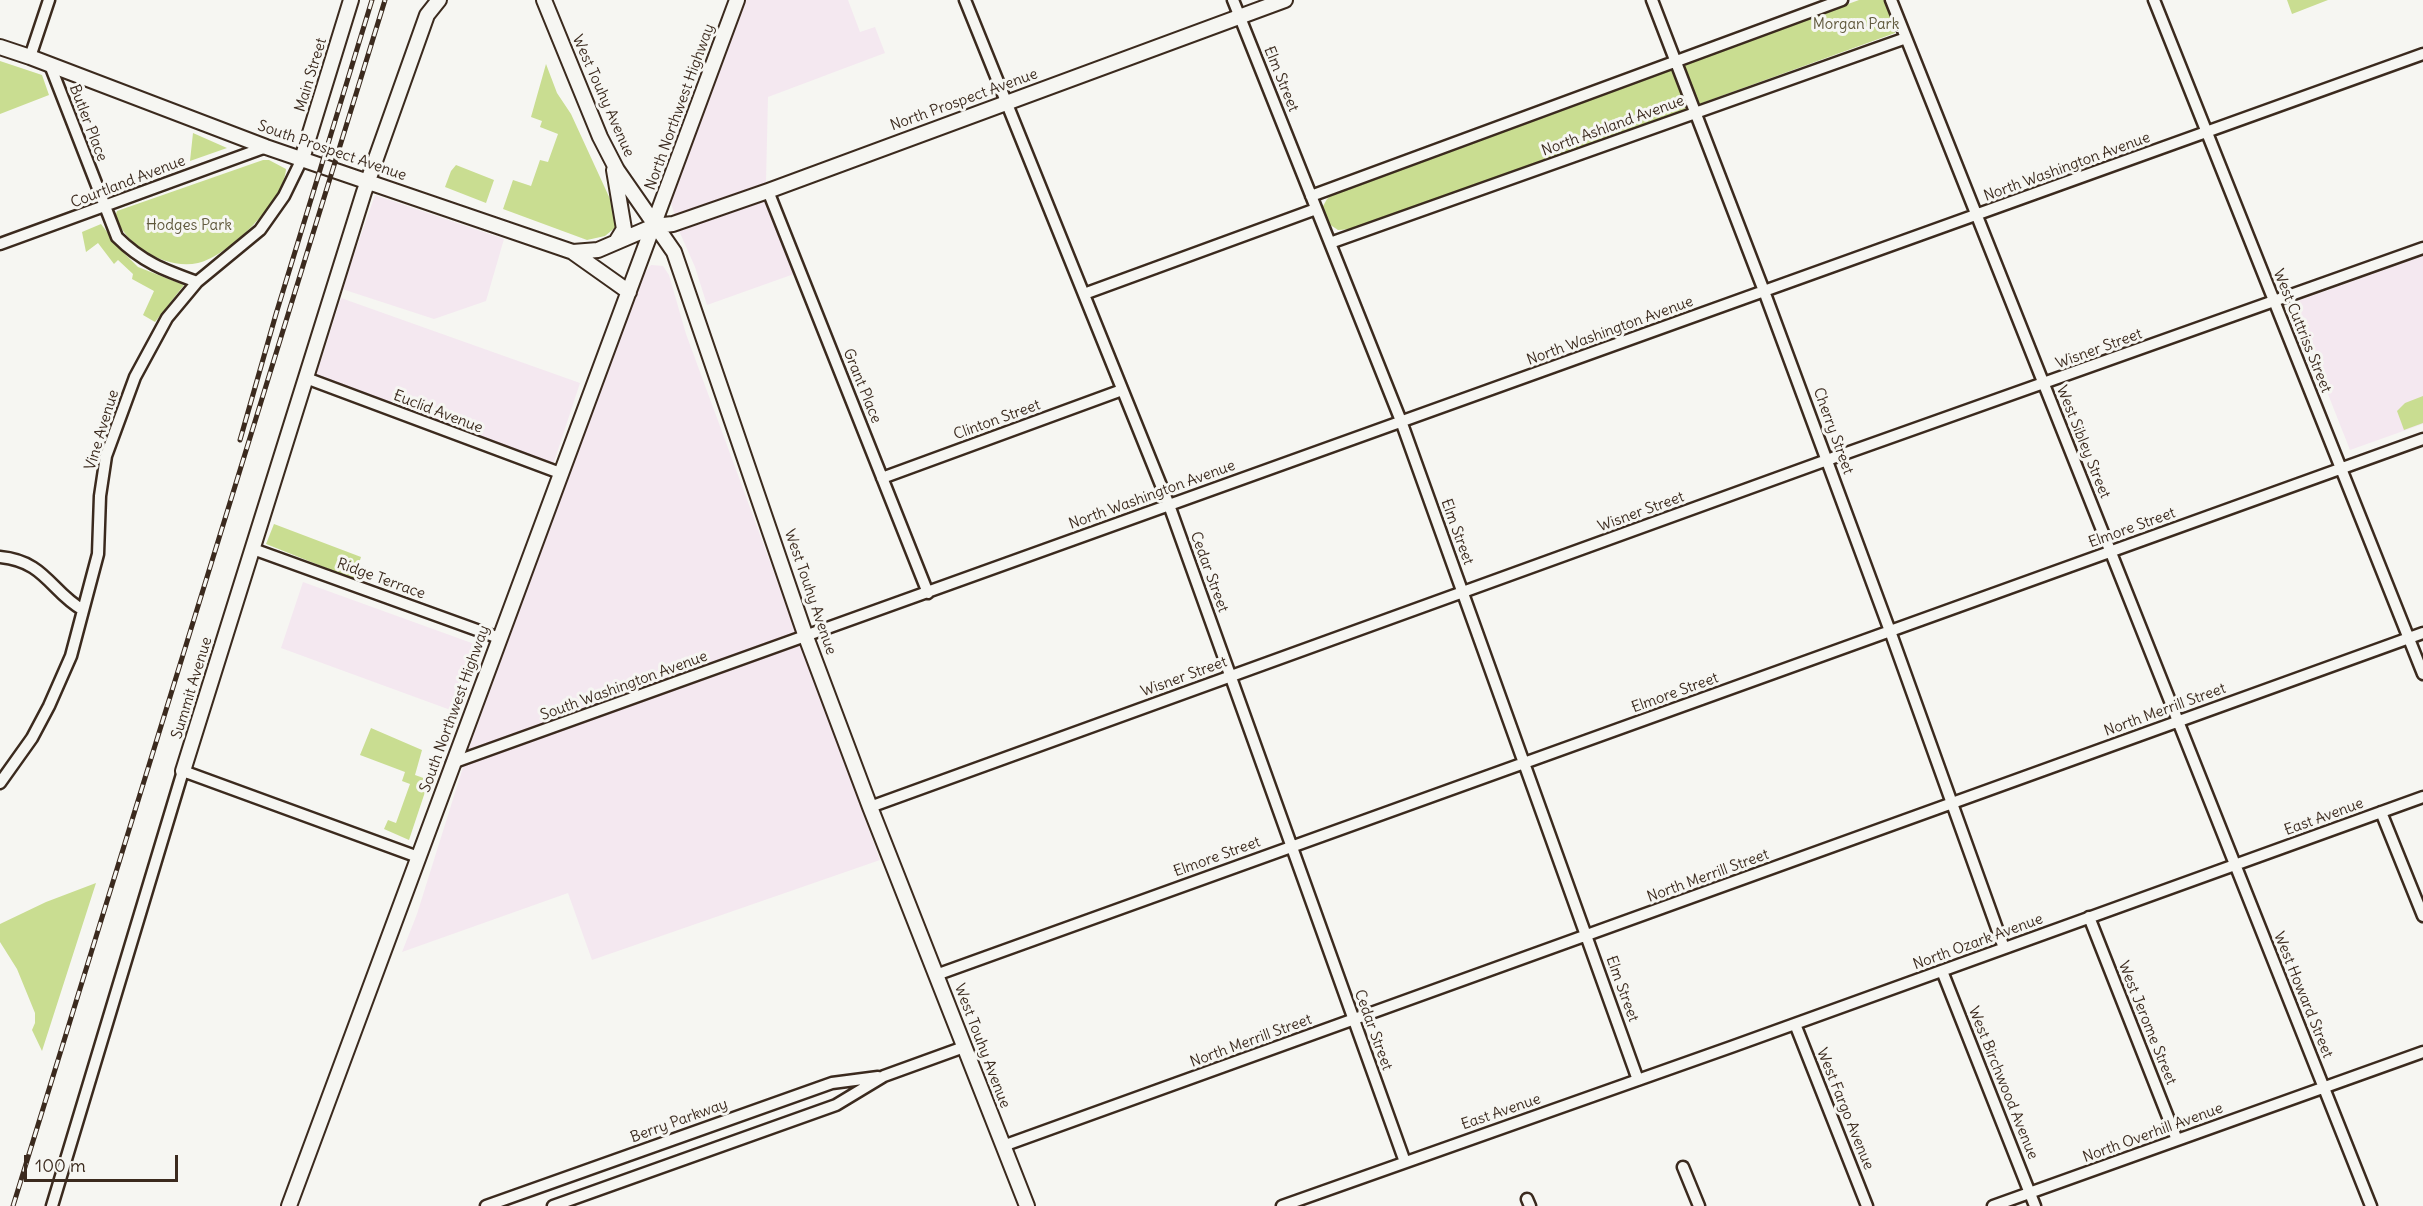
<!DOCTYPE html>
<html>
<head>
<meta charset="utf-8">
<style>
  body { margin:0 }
  #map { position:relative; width:2423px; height:1206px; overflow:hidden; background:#f6f6f2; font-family:Delius,sans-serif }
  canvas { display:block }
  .scale { position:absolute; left:24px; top:1155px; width:154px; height:27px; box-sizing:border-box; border:3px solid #3b2a1e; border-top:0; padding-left:8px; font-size:18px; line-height:21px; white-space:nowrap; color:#3b2a1e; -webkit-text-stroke:4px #f6f6f2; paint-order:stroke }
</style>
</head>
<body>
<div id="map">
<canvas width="2423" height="1206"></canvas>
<div class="scale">100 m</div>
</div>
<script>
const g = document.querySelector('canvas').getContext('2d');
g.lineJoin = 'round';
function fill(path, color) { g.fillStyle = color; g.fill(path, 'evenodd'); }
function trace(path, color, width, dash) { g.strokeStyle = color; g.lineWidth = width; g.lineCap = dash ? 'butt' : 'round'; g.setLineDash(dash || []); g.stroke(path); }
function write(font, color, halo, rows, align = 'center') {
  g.font = font + ' Delius,sans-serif'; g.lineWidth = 6; g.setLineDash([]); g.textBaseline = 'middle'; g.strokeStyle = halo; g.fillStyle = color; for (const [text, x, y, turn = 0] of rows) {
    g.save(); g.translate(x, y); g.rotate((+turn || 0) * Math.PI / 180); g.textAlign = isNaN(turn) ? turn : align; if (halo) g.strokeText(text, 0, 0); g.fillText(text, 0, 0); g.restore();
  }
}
fill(new Path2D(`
  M745,0H848L860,32L875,27L885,53L768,97L766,182L794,274L707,305L695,267L680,233L671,203Z
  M375,195L504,239L486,301L434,319L342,289Z
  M2423,256V424L2350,450L2292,303Z
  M651,265L663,266L669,275L686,334L880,860L592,960L568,893L402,952L417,914L469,748L640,279Z
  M341,298L580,383L553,465L315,378Z
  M303,582L480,646L456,712L281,648Z`), '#f4e8f0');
fill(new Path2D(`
  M1859,0H1884L1895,28V33L1354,229L1338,230L1329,224L1322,208L1327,199L1336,191Z
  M2287,0H2328L2292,14Z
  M0,61L42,75L49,95L0,114Z
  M546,64L557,93L571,114L616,212L617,226L605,236L587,240L503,209L513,180L531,186L540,160L548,162L558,134L540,127L542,121L531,117Z
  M193,133L227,148L190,161Z
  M263,160H269L286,169C284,201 229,256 198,263C166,270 127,246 115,217L117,211Z
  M456,165L494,180L486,203L445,187L451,171Z
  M101,224L120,249L138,267L184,285L155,322L143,315L154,291L132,279L133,274L118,260L114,264L98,243L86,252L82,232Z
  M2423,396V423L2404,430L2397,411L2405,403Z
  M274,524L361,557L354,579L266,544Z
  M371,728L422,750L415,775L429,780L409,840L384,829L388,820L396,823L410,784L402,781L405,772L360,755Z
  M96,883L42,1051L32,1030L35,1023V1013L17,969L0,942V924L46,902Z`), '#c9dd91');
const street = new Path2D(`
  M965,0L1169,505L1405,1162
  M1233,0L1401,421L1638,1080
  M1652,0L1764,291L1890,631L2004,948
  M1891,0L2371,1206
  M2154,0L2423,674
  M30,57L49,0
  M50,65L117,237C142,262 164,270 197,282
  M768,191L928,593
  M1311,196L1842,0
  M1330,243L1906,38
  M0,244L266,147
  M1084,294L1316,209
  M306,378L560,473
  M882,478L1122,390
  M253,549L499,638
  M0,557C45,561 51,592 83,610
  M452,763L2423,54
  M0,783L32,738L49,706L71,656L98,554L100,496L106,456L135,377L167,318L197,282L260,230L284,196L302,159
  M870,807L1827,460L2423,248
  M2381,812L2423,916
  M2089,917L2177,1140
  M1942,971L2035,1206
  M936,975L2423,439
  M1795,1024L1867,1206
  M1003,1146L2423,633
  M1683,1167L1699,1206
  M1527,1199L1530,1206
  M52,1206L183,771L418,857
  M486,1206L832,1083L878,1077
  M553,1206L836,1105L884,1076L964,1047
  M1282,1206L1731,1047L2423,797
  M1993,1206L2423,1052`);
const secondary = new Path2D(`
  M544,0L600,137L617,170L674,252L806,637L870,807L1027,1206
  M0,47L30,57L266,147L573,252L598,250L654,226L673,224L768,191L1285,0
  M302,159L351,0
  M614,170L624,229L616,242
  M574,253L629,292
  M183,771L364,192L427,15L439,0
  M289,1206L737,0`);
trace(street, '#3b2a1e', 15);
trace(secondary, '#3b2a1e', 18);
trace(street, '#f6f6f2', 10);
trace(secondary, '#f6f6f2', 14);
const rail = new Path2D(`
  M240,440L276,314L372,0
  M13,1206L385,0`);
trace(rail, '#3b2a1e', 5);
trace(rail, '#f6f6f2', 3, [9]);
write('15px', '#5e573b', '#f6f6f2', [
  ["Morgan Park",1856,25],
  ["Hodges Park",189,226]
]);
write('15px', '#3b2a1e', '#f6f6f2', [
  ["Main Street",311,75,-73],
  ["Elm Street",1281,79,68],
  ["West Touhy Avenue",603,96,66],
  ["North Prospect Avenue",964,100,-20],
  ["North Northwest Highway",680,107,-70],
  ["Butler Place",88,123,69],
  ["North Ashland Avenue",1613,126,-20],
  ["South Prospect Avenue",332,151,19],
  ["North Washington Avenue",2067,167,-20],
  ["Courtland Avenue",128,182,-21],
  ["North Washington Avenue",1610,331,-20],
  ["West Cuttriss Street",2302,331,68],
  ["Wisner Street",2099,349,-20],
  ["Grant Place",862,386,68],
  ["Euclid Avenue",438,412,21],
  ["Clinton Street",997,420,-20],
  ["Vine Avenue",102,430,-73],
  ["Cherry Street",1833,431,70],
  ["West Sibley Street",2083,442,68],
  ["North Washington Avenue",1152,495,-20],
  ["Wisner Street",1641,512,-20],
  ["Elmore Street",2132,528,-20],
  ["Elm Street",1457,532,70],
  ["Cedar Street",1209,572,70],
  ["Ridge Terrace",381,579,20],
  ["West Touhy Avenue",810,592,71],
  ["Wisner Street",1184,677,-20],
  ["South Washington Avenue",624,686,-20],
  ["Summit Avenue",192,688,-73],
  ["Elmore Street",1675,693,-20],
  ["South Northwest Highway",455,709,-70],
  ["North Merrill Street",2165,710,-20],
  ["East Avenue",2324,817,-20],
  ["Elmore Street",1217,857,-20],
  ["North Merrill Street",1708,876,-20],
  ["North Ozark Avenue",1978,942,-20],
  ["Elm Street",1622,989,70],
  ["West Howard Street",2303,995,68],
  ["West Jerome Street",2147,1023,68],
  ["Cedar Street",1373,1030,70],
  ["North Merrill Street",1251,1041,-20],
  ["West Touhy Avenue",982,1046,69],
  ["West Birchwood Avenue",2003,1083,68],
  ["West Fargo Avenue",1845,1109,68],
  ["East Avenue",1501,1112,-19],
  ["Berry Parkway",679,1121,-20],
  ["North Overhill Avenue",2153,1133,-20]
]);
</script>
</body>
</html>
